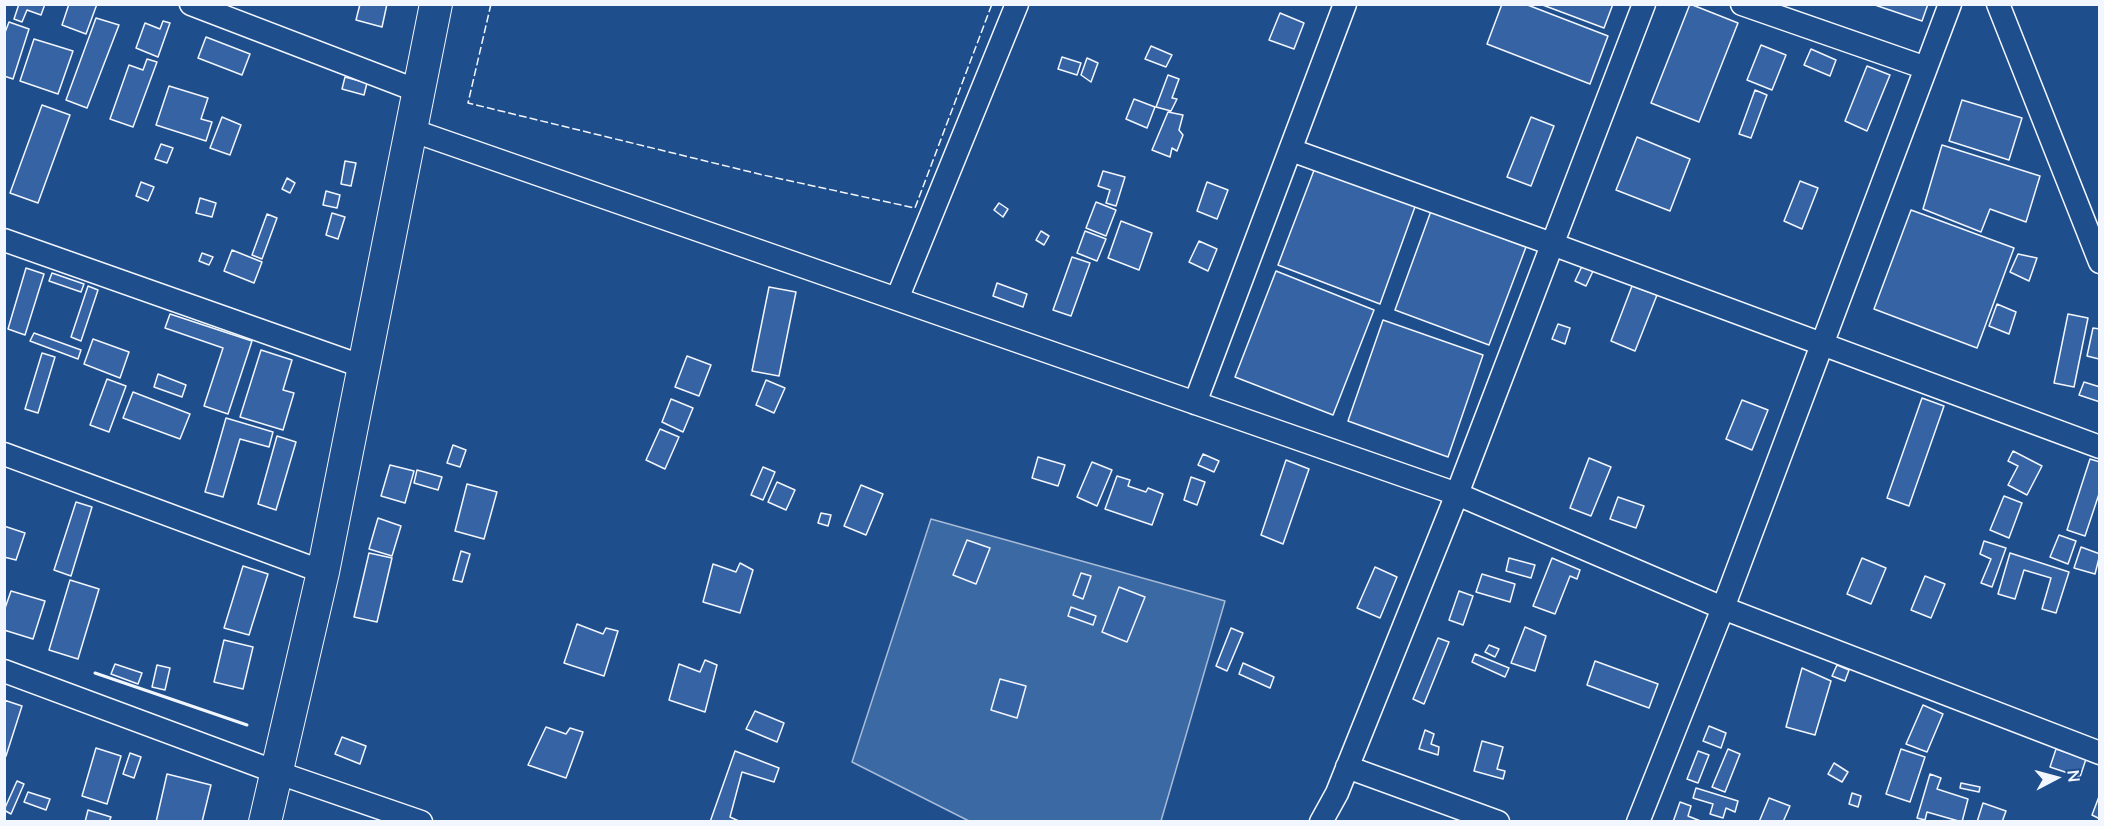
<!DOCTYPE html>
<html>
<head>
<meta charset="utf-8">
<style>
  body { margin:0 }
  #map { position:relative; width:2104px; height:826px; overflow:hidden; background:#1f4e8c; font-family:Lato,sans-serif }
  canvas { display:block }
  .frame { position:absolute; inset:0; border:6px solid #f2f6ff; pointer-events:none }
  .north { position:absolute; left:2026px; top:748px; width:60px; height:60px; -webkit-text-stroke:4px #1f4e8c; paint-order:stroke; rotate:84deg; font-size:16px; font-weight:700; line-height:24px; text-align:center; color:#f2f6ff }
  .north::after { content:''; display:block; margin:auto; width:21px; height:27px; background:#f2f6ff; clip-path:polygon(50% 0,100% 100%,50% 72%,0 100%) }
</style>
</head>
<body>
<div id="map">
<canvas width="2104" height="826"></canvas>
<div class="frame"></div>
<div class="north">N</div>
</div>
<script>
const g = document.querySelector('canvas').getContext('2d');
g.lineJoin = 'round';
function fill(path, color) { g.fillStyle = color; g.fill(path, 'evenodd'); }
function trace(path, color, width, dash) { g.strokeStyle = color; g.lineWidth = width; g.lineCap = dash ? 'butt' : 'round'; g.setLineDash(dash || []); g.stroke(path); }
const water = new Path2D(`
  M931,519L1225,601L1161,821H969L852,762Z`);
fill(water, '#3b69a3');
trace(water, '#a8bbd7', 1.5);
const building = new Path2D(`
  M19,4H45L41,15L27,10L22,22L14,19Z
  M69,4H97L86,34L62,25Z
  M360,4H387L382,27L356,20Z
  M1502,4H1525L1608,36L1590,84L1487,44Z
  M1540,4H1613L1604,28Z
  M1690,4L1738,23L1699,122L1651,103Z
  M1872,4H1928L1922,21Z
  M1280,13L1304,23L1294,49L1269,40Z
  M96,18L119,25L87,108L66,100Z
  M163,21L170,23L158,57L136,48L145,23L160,29Z
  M9,22L29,29L13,79L4,76V35Z
  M206,37L250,54L242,75L198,58Z
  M34,39L73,51L58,94L20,81Z
  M1761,45L1786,55L1772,90L1747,80Z
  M1151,46L1172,55L1166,67L1145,59Z
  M1811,49L1836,60L1830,76L1804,65Z
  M1062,57L1081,63L1077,75L1058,69Z
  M1087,58L1098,63L1091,82L1081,75Z
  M147,59L157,62L133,127L110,119L129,65L143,70Z
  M1867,66L1890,75L1867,131L1845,121Z
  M1168,75L1179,79L1172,98L1177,99L1171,111L1156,107Z
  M345,77L367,83L364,95L342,89Z
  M169,86L208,98L201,119L212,122L206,141L156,125Z
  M1755,90L1767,95L1751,138L1739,134Z
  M1134,99L1155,107L1147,128L1126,119Z
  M1962,100L2022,118L2009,160L1949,141Z
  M42,105L70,115L38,203L10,193Z
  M1168,112L1183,115L1179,130L1183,135L1177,151L1172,148L1170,157L1152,150Z
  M222,117L241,125L230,155L210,148Z
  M1531,117L1554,126L1531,186L1507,177Z
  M1637,137L1690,159L1670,211L1616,190Z
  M161,144L173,148L167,163L155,159Z
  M1942,145L2040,176L2026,222L1990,209L1981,232L1923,209Z
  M345,161L356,163L351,186L341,184Z
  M1316,165L1416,204L1380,304L1278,265Z
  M1103,171L1125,177L1116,206L1106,203L1110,190L1098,186Z
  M287,178L295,183L290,193L282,189Z
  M1800,181L1818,188L1802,229L1784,221Z
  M141,182L154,187L148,201L136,196Z
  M1207,182L1228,190L1217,219L1197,211Z
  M326,191L340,195L337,208L323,205Z
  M200,198L216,203L212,217L196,213Z
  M1096,202L1116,210L1106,236L1086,228Z
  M999,203L1008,209L1003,217L994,210Z
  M1911,210L2014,248L1977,348L1874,309Z
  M1431,211L1526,247L1489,345L1395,310Z
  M332,213L345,217L338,239L326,235Z
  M267,214L277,218L262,259L252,255Z
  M1121,221L1152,233L1139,270L1108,258Z
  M1041,231L1049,236L1044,245L1036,240Z
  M1085,231L1106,239L1097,261L1077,253Z
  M1199,241L1217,249L1208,271L1189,262Z
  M232,250L262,262L254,283L224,271Z
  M202,253L213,257L209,265L199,261Z
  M2018,254L2037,258L2029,281L2010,272Z
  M1072,257L1090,263L1071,316L1053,310Z
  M1583,264L1594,269L1586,286L1575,281Z
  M26,268L44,274L25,335L8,329Z
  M1276,271L1374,310L1333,415L1235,377Z
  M52,273L84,284L81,292L49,281Z
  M997,283L1027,294L1023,307L993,296Z
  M88,286L98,290L81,341L71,337Z
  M1632,286L1657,295L1635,351L1611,341Z
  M769,287L796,292L779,376L752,371Z
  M1997,304L2016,312L2009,334L1989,326Z
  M170,314L252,341L228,414L204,406L223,348L165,328Z
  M2068,314L2088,318L2074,387L2054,383Z
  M1383,320L1483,355L1448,457L1348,421Z
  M1558,324L1570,328L1565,344L1552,339Z
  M2093,328L2100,329L2099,359L2087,356Z
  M34,333L81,350L78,359L30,341Z
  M93,339L129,352L120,378L84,364Z
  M261,350L292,360L283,390L294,393L283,430L240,417Z
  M42,353L55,357L38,413L25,409Z
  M687,356L711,365L699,396L675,387Z
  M158,374L186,385L182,397L154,387Z
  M107,379L126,386L109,432L90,425Z
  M766,380L785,388L774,413L756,405Z
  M2084,382L2100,387V402L2079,395Z
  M133,392L190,414L180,439L123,418Z
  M1922,398L1944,406L1909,506L1887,498Z
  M671,399L693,408L683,432L662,422Z
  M1742,400L1768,410L1752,450L1726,439Z
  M226,418L273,432L269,447L240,439L223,497L205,492Z
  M660,429L679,437L665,469L646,460Z
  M277,436L296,442L276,510L258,504Z
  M453,445L466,450L460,467L447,463Z
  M2013,451L2042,466L2027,495L2008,485L2018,466L2008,461Z
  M1203,454L1219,461L1214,472L1198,465Z
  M1038,457L1065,465L1058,486L1032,478Z
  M1589,458L1611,467L1591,516L1570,508Z
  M2090,459L2100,462V491L2085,536L2067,530Z
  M1286,460L1309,469L1283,544L1261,535Z
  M1092,462L1112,470L1097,506L1077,497Z
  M390,465L414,471L405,503L381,496Z
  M763,467L775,472L763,500L751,495Z
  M417,470L442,477L438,490L414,483Z
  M1117,476L1130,480L1128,486L1146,492L1148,488L1163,494L1152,525L1105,509Z
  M1191,477L1205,482L1197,505L1184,500Z
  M777,482L795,490L786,510L768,502Z
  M467,484L497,492L484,539L455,531Z
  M861,485L883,494L866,535L844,526Z
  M2004,496L2022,503L2009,538L1990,530Z
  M1618,497L1644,506L1636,528L1610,519Z
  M76,502L92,507L71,576L54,570Z
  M821,513L831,515L828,526L818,523Z
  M378,518L401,526L392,556L369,549Z
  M4,526L25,533L16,560L4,557Z
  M2059,535L2076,541L2068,564L2050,557Z
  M967,540L990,548L976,584L953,575Z
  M1984,541L2006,548L1992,587L1981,583L1991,559L1980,554Z
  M2081,547L2100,554L2095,574L2074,568Z
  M461,551L470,554L462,582L453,580Z
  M369,553L392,558L377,622L354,617Z
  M2010,553L2069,572L2056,613L2042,609L2051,578L2024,570L2015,599L1998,594Z
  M1509,558L1535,565L1531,578L1506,571Z
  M1552,558L1580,570L1577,579L1570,576L1555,614L1533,606Z
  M1862,558L1886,568L1871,604L1847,594Z
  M740,563L753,570L740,613L703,602L713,564L736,572Z
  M243,566L268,574L249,635L224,628Z
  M1375,567L1397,577L1380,618L1357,608Z
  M1081,573L1091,576L1083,599L1073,595Z
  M1482,574L1515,584L1510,602L1476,592Z
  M1925,576L1945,584L1931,618L1911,610Z
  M70,580L99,589L78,659L49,650Z
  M1119,587L1145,597L1127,642L1102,632Z
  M11,591L45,601L33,639L4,630V611Z
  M1459,591L1473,596L1463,625L1449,620Z
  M1071,607L1096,616L1093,625L1068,616Z
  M577,624L603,634L606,628L618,631L604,676L564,663Z
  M1525,627L1546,636L1535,671L1511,663Z
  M1231,628L1243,633L1227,671L1216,666Z
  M1438,638L1449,642L1424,704L1413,699Z
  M224,640L253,647L243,689L214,682Z
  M1489,645L1499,649L1495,657L1485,652Z
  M1475,654L1509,668L1505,677L1472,662Z
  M705,660L717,665L705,712L669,700L679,664L700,672Z
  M1595,661L1658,684L1649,708L1587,685Z
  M1243,663L1274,677L1270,688L1239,674Z
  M115,664L142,673L138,684L111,674Z
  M157,665L170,668L165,690L152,687Z
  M1837,665L1849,670L1845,681L1832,676Z
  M1802,668L1831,681L1815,735L1786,727Z
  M1000,679L1026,686L1017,718L991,710Z
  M4,700L22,706L6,756L4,755Z
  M1923,705L1943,714L1927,752L1906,744Z
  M755,711L784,723L777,742L746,729Z
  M1709,726L1726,733L1721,748L1703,741Z
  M546,727L566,734L570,728L583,732L566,778L528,765Z
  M1425,730L1434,734L1431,744L1439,747L1438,755L1419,749Z
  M342,737L366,746L360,764L335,754Z
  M1482,741L1503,747L1497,769L1505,771L1503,779L1474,771Z
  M96,748L121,756L107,804L82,796Z
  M1728,749L1740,754L1725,792L1712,787Z
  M1901,749L1925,757L1910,802L1886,794Z
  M2056,749L2086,759L2080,777L2050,767Z
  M735,751L779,768L774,782L742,772L730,817L741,822H710Z
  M1698,751L1709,755L1698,783L1687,779Z
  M130,753L141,757L134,778L123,774Z
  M1834,763L1848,772L1842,782L1828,774Z
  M167,774L211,785L202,822H156Z
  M1930,774L1941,778L1937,789L1968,799L1962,822L1927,812L1925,820L1917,818Z
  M17,781L24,784L11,814L4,810Z
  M1961,783L1980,787L1979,792L1960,788Z
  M1696,788L1738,801L1735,812L1726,808L1723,818L1710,814L1713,804L1693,798Z
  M28,792L50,799L46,810L24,802Z
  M1852,793L1861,796L1858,807L1849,804Z
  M2100,794V819L2092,815Z
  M1769,798L1790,806L1783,822H1759Z
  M1680,802L1691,806L1688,816L1703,822H1673Z
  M1983,803L2006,811L2002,822H1977Z
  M88,810L111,817L109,822H85Z`);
fill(building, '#3563a3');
trace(building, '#f2f6ff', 1.5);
const street = new Path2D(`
  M191,4L418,91
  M1742,4L1926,68
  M1998,4L2100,262
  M411,130L1457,494L1723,608L2100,753
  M1291,150L1552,244L2100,447
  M4,240L364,367
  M897,299L1017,4
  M1195,403L1345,4
  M4,454L323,572
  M4,671L276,772L421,822
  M1347,767L1498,822
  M1321,822L1337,793L1457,494L1644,4
  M1638,822L1723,608L1950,4`);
const secondary = new Path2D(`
  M265,822L323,572L436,4`);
trace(street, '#f2f6ff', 25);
trace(secondary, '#f2f6ff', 34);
trace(street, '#1f4e8c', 22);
trace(secondary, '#1f4e8c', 32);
trace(new Path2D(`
  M491,4L468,103L763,175L915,208L992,4`), '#f2f6ff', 1.5, [8, 3]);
trace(new Path2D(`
  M95,673L247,725`), '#f2f6ff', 3);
</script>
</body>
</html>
